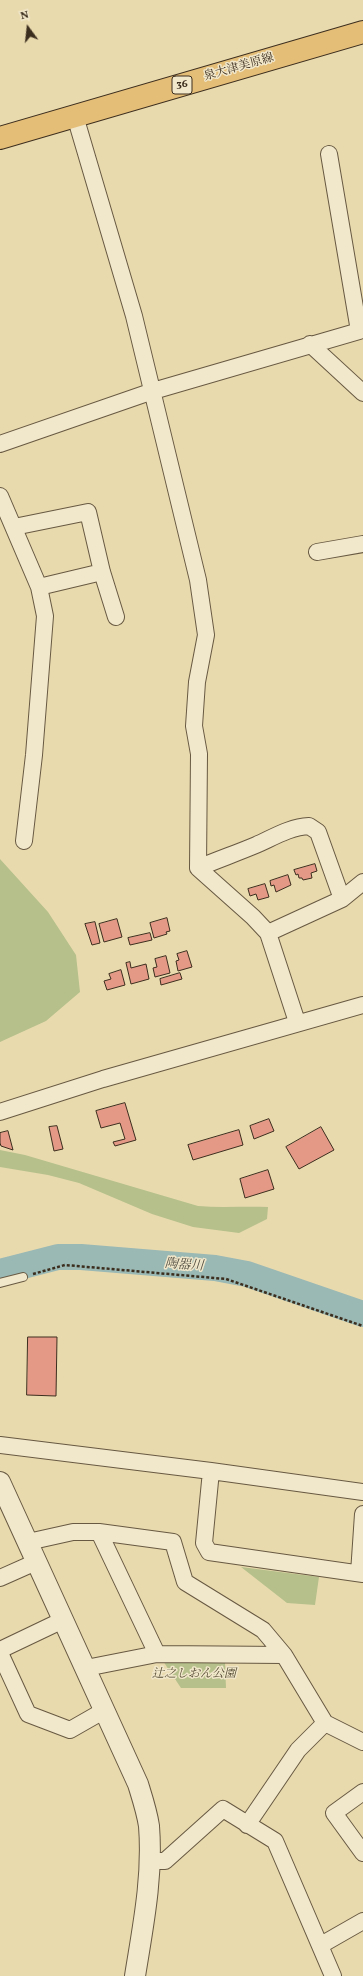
<!DOCTYPE html>
<html>
<head>
<meta charset="utf-8">
<style>
  body { margin:0 }
  #map { position:relative; width:363px; height:1976px; overflow:hidden; background:#e9daae; font-family:Vollkorn,serif }
  canvas { display:block }
  .north { position:absolute; left:8px; top:8px; width:40px; height:40px; -webkit-text-stroke:3px #f1e7ca; paint-order:stroke; rotate:345deg; font-size:11px; font-weight:700; line-height:16px; text-align:center; color:#3c2e1e }
  .north::after { content:''; display:block; margin:auto; width:14px; height:18px; background:#3c2e1e; clip-path:polygon(50% 0,100% 100%,50% 72%,0 100%) }
</style>
</head>
<body>
<div id="map">
<canvas width="363" height="1976"></canvas>
<div class="north">N</div>
</div>
<script>
const g = document.querySelector('canvas').getContext('2d');
g.lineJoin = 'round';
function fill(path, color) { g.fillStyle = color; g.fill(path, 'evenodd'); }
function trace(path, color, width, dash) { g.strokeStyle = color; g.lineWidth = width; g.lineCap = dash ? 'butt' : 'round'; g.setLineDash(dash || []); g.stroke(path); }
function write(font, color, halo, rows, align = 'center') {
  g.font = font + ' Vollkorn,"Noto Serif JP",serif'; g.lineWidth = 3; g.setLineDash([]); g.textBaseline = 'middle'; g.strokeStyle = halo; g.fillStyle = color; for (const [text, x, y, turn = 0] of rows) {
    g.save(); g.translate(x, y); g.rotate((+turn || 0) * Math.PI / 180); g.textAlign = isNaN(turn) ? turn : align; if (halo) g.strokeText(text, 0, 0); g.fillText(text, 0, 0); g.restore();
  }
}
fill(new Path2D(`
  M0,859L48,912L76,955L80,992L46,1021L0,1042Z
  M0,1150L25,1155L198,1206C221,1208 244,1206 268,1207L267,1219L239,1233L193,1227L152,1214L79,1183L48,1175L0,1167Z
  M241,1567L319,1577L315,1605L287,1603Z
  M163,1661L225,1662L226,1688H181Z`), '#b5c08b');
trace(new Path2D(`
  M0,1272L58,1257H81L215,1268L247,1274L363,1314`), '#9ab8b4', 26);
const building = new Path2D(`
  M315,864L317,871L311,873L312,878L303,880L302,878H299L298,874L296,875L294,870Z
  M288,875L291,885L276,892L274,885L271,886L270,881Z
  M265,884L269,897L258,900L256,894L250,896L248,889Z
  M167,918L170,931L166,932L167,934L154,938L150,923Z
  M117,919L122,937L104,942L99,924Z
  M95,922L100,943L92,945L85,924Z
  M150,933L152,940L130,945L128,938Z
  M187,951L192,967L178,971L176,961L179,960L177,954Z
  M166,956L170,973L155,977L153,968L157,967L155,959Z
  M130,962L131,968L146,964L149,979L131,984L126,963Z
  M121,970L125,985L107,990L104,981L111,979L109,974Z
  M180,973L182,979L161,985L160,979Z
  M125,1103L136,1140L115,1146L113,1142L125,1139L120,1123L101,1128L96,1111Z
  M269,1119L274,1131L254,1139L250,1126Z
  M57,1126L63,1149L54,1151L49,1127Z
  M321,1127L334,1150L299,1169L286,1147Z
  M239,1130L243,1145L193,1160L188,1145Z
  M8,1131L13,1150L1,1146L0,1143V1133Z
  M268,1170L274,1189L245,1198L240,1179Z
  M28,1337H57L56,1396L27,1395Z`);
fill(building, '#e49886');
trace(building, '#3c2e1e', 1);
const service = new Path2D(`
  M0,1283L23,1277`);
const minor = new Path2D(`
  M75,116L134,316L198,580L206,635L197,682L194,726L199,754L198,868L253,917L268,933L297,1022
  M329,154L359,331
  M310,344L363,393
  M0,444L153,391L363,330
  M0,496L39,587L45,616L34,755L24,841
  M14,527L88,512L102,572L116,617
  M317,552L363,544
  M39,587L102,572
  M198,868C217,860 237,853 256,845C274,837 290,827 309,826L318,832L342,899
  M268,933L342,899L363,882
  M0,1112L103,1079L363,1005
  M0,1445L211,1471L363,1492
  M211,1471L204,1543L209,1552L363,1574
  M99,1532L157,1654
  M28,1542L73,1532H99L173,1542L185,1582L263,1630L284,1655L325,1723L363,1742
  M359,1573L363,1514
  M0,1578L36,1562
  M0,1650L63,1620
  M0,1653L28,1714L70,1730L105,1710
  M86,1668L157,1654L284,1655
  M363,1792L334,1813L363,1853
  M247,1825L298,1750L325,1723
  M150,1861H165L223,1809L275,1841L333,1976
  M321,1945L363,1921`);
const tertiary = new Path2D(`
  M0,1482L138,1784C142,1797 147,1812 149,1826C153,1877 143,1926 135,1976`);
const primary = new Path2D(`
  M0,138L363,32`);
trace(service, '#675942', 10);
trace(minor, '#675942', 18);
trace(tertiary, '#675942', 22);
trace(primary, '#3c2e1e', 24);
trace(new Path2D(`
  M33,1274L65,1265L226,1279L363,1326`), '#3c2e1e', 2.5, [3, 2]);
trace(service, '#f1e7ca', 8);
trace(minor, '#f1e7ca', 16);
trace(tertiary, '#f1e7ca', 20);
trace(primary, '#e4bd77', 22);
for (const [x, y, w] of [
  [182,85,20]
]) { const box = new Path2D(); box.roundRect(x - w / 2, y - 9, w, 18, 3); g.fillStyle = '#f1e7ca'; g.fill(box); trace(box, '#3c2e1e', 1); }
write('bold 11px', '#3c2e1e', null, [
  ["36",182,85]
]);
write('12px', '#3c2e1e', '#f1e7ca', [
  ["泉大津美原線",239,68,-16]
]);
write('italic 12px', '#544b34', '#f1e7ca', [
  ["辻之しおん公園",194,1675]
]);
write('italic 13px', '#545044', '#f1e7ca', [
  ["陶器川",184,1266,4]
]);
</script>
</body>
</html>
